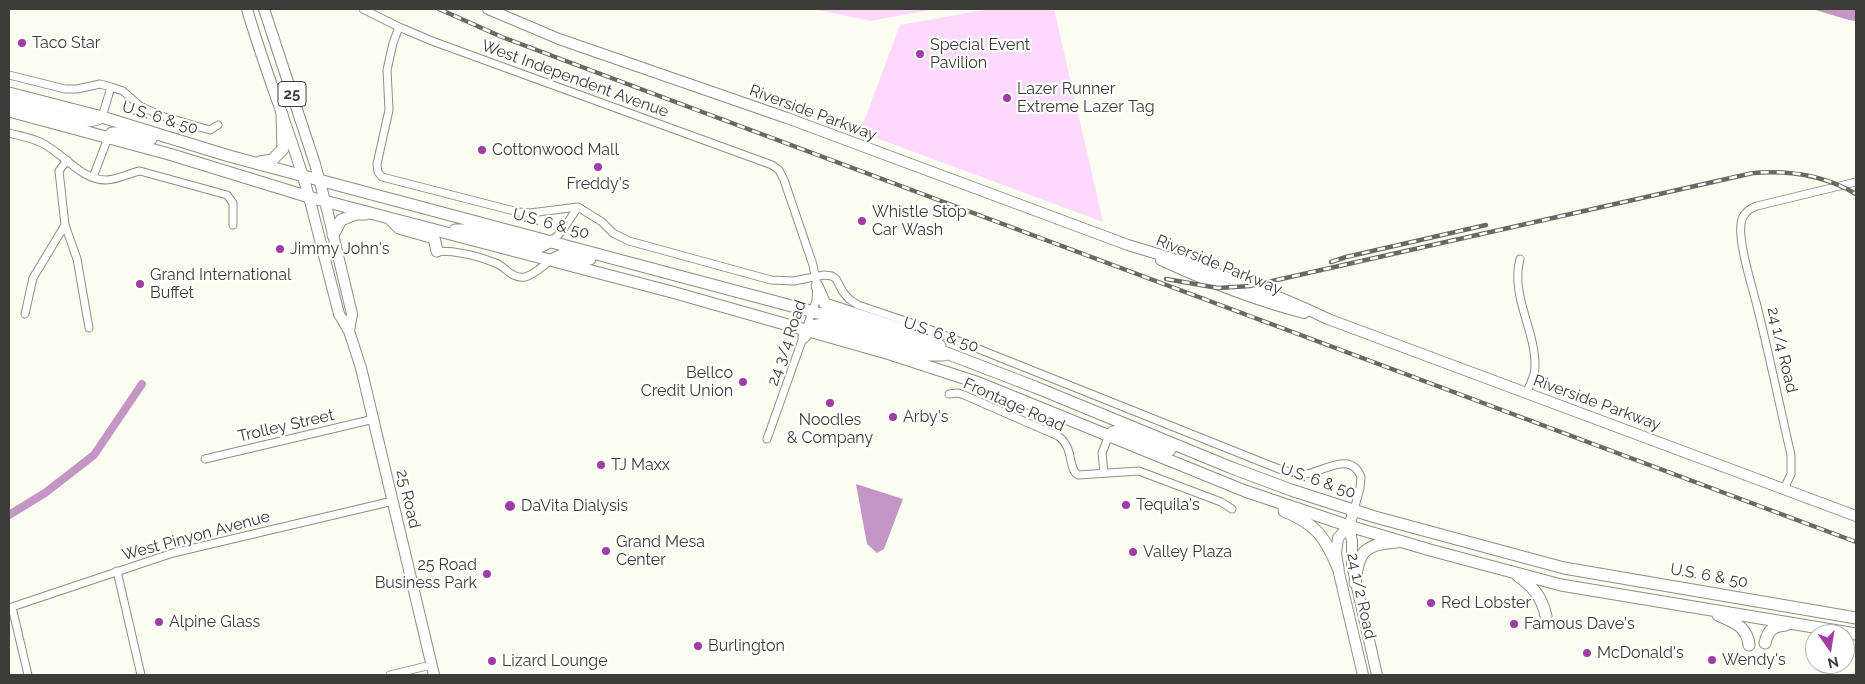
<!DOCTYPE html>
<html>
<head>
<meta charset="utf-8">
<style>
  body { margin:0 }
  #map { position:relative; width:1865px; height:684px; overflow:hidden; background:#fafdf0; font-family:Raleway,sans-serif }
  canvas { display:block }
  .frame { position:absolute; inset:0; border:10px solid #3c3d38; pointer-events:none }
  .north { position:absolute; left:1805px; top:624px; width:50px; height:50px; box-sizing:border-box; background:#fff; border:1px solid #b1b1af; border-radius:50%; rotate:167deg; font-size:14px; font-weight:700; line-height:20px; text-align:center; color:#3c3d38 }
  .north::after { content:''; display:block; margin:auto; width:18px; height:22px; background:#9f3da4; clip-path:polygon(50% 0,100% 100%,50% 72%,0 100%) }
</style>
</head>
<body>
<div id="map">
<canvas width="1865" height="684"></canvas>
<div class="frame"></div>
<div class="north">N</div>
</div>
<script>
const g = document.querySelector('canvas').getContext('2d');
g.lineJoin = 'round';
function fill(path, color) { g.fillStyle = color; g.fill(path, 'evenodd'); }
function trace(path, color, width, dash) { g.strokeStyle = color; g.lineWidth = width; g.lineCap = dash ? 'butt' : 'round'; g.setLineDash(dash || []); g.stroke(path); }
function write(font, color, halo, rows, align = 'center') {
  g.font = font + ' Raleway,sans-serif'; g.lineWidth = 4.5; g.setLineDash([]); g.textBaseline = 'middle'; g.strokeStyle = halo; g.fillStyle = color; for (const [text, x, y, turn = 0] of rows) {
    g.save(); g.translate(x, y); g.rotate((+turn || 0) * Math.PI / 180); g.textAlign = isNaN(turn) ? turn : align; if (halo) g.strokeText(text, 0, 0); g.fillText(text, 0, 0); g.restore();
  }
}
fill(new Path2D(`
  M814,9H936L870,21Z
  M990,9H1054L1103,222L860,132L900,25Z`), '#fed8fe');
fill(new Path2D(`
  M1812,9H1856V21L1849,20Z
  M856,484L903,499L884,549L877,553L867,544Z`), '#c595c6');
trace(new Path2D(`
  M9,515L45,493L94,455L142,384`), '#c595c6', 8);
const minor = new Path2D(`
  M363,9L399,27L432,41L772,165L779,170L784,180L813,265L817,286L816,301L767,439
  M399,27L393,43L387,70L389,110L377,164L378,172L382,177L518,212L530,213L578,207L602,222L613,233L629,241L771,280L794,281L824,275L832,276L836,279L843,292L849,299L858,305L926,328L1279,469C1288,471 1297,475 1306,474C1323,472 1351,450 1361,477L1360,488L1354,510
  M9,75L65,89H77L100,84L111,87L123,91L140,106L162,116L210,130L218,125
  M102,117L111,87
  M9,133C20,136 32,138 42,143C64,154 81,180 106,180C118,180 129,173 140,171L227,195L233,203V225
  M93,177L108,138
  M65,225L77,259L89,328
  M552,241L562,231L578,207
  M437,251C458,251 479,256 498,264C507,269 513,279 525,277C534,275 544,265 551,260
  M1520,259C1510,296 1536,330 1535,367C1535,376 1530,385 1526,393
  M25,314L33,278L65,225L59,171L67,160
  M949,394L958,393L964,395L1058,436C1075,448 1067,468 1078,475L1139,471L1221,502L1232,509
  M205,459L374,419
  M1104,473L1102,453L1109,435
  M1784,489L1791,474V455C1780,407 1770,358 1758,310C1753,289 1738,243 1741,224C1742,214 1748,209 1757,206L1856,182
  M117,571L141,675
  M12,607L28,675
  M9,608L173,553L393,501
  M390,675L431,665`);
const secondary = new Path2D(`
  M488,9L559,39L787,118L1128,245C1196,265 1264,288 1328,319L1856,516
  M309,197L339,314L349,331L361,368L434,675
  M325,201L352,314L349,331
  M1161,260C1204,280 1258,301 1304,313
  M1354,510L1349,526L1352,541V565L1377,675
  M1349,526L1338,538L1336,553L1339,573L1363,675`);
const primary = new Path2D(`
  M247,9C265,72 291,133 309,197
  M264,9L315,164L325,201`);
const trunk = new Path2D(`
  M9,93L102,117L229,156L829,316L928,346L1035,387L1232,468L1291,490L1375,517L1564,568L1856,618
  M9,102C31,109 80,128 100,118
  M9,111L169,154L309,197L672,292L890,354L979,383L1245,491L1349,526L1430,550L1561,585L1856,634
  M108,138L112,133H120L151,139
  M260,162L272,160L283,149L282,114
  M389,218L399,228L434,238L437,251
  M455,230H472L539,247L552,241
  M333,235L341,220L356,214H366
  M551,260L562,255L590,259
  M817,286L825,304L926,337L940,346
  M804,337L812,326L823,324L927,355H944
  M1109,435L1113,432L1120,431L1170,450
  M1284,511C1315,523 1326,538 1338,568
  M1518,576C1534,587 1542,598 1546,616
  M1355,583C1358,552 1364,544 1397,542
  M1718,615C1733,622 1747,626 1749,645
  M1765,643C1768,630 1773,626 1786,625`);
trace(minor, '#8d9084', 9);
trace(secondary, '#8d9084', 12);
trace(primary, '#8d9084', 12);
trace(trunk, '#8d9084', 13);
trace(minor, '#fff', 7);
trace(secondary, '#fff', 10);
trace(primary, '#fff', 10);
trace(trunk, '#fff', 11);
const rail = new Path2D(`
  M439,9L502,37L646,91L1856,542
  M1331,262L1346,257L1486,225
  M1166,279L1218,288L1250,286L1753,173C1790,170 1824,175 1856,194`);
trace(rail, '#686962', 4.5);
trace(rail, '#fff', 2.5, [8]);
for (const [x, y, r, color] of [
  [22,43,5,"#9f3da4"],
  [920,54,5,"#9f3da4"],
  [1007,98,5,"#9f3da4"],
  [482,150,5,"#9f3da4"],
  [598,167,5,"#9f3da4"],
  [862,221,5,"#9f3da4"],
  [280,249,5,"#9f3da4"],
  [140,284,5,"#9f3da4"],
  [743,382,5,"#9f3da4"],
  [830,403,5,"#9f3da4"],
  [893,417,5,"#9f3da4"],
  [601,465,5,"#9f3da4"],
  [1126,505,5,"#9f3da4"],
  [510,506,6,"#9f3da4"],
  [606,551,5,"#9f3da4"],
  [1133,552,5,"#9f3da4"],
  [487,574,5,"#9f3da4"],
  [1431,603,5,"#9f3da4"],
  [159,622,5,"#9f3da4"],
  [1514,624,5,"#9f3da4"],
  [698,646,5,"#9f3da4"],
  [1587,653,5,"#9f3da4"],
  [1712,660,5,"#9f3da4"],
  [492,661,5,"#9f3da4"]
]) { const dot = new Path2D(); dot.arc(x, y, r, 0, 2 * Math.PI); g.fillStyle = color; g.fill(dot); trace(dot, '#fff', 2); }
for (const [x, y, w] of [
  [292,94,28]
]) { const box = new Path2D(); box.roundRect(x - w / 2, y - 12.5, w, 25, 4); g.fillStyle = '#fff'; g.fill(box); trace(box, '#3c3d38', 1); }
write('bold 15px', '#3c3d38', null, [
  ["25",292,94]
]);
write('16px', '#3c3d38', '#fff', [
  ["Taco Star",32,43],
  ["Special Event",930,45],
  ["Pavilion",930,63],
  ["Lazer Runner",1017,89],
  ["Extreme Lazer Tag",1017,107],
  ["Cottonwood Mall",492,150],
  ["Freddy's",598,184,"center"],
  ["Whistle Stop",872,212],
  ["Car Wash",872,230],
  ["Jimmy John's",290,249],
  ["Grand International",150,275],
  ["Buffet",150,293],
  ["Bellco",733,373,"right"],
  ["Credit Union",733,391,"right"],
  ["Arby's",903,417],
  ["Noodles",830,420,"center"],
  ["& Company",830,438,"center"],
  ["TJ Maxx",611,465],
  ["Tequila's",1136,505],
  ["DaVita Dialysis",521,506],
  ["Grand Mesa",616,542],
  ["Center",616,560],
  ["Valley Plaza",1143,552],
  ["25 Road",477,565,"right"],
  ["Business Park",477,583,"right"],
  ["Red Lobster",1441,603],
  ["Alpine Glass",169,622],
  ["Famous Dave's",1524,624],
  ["Burlington",708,646],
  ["McDonald's",1597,653],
  ["Wendy's",1722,660],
  ["Lizard Lounge",502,661]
], 'left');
write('16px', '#3c3d38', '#fff', [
  ["West Independent Avenue",575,79,20],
  ["Riverside Parkway",813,113,20],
  ["U.S. 6 & 50",160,118,17],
  ["U.S. 6 & 50",551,224,15],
  ["Riverside Parkway",1219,265,22],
  ["U.S. 6 & 50",941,335,19],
  ["24 3/4 Road",787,343,-71],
  ["24 1/4 Road",1782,350,77],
  ["Riverside Parkway",1597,403,20],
  ["Frontage Road",1014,405,24],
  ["Trolley Street",286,426,-13],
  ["U.S. 6 & 50",1318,481,19],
  ["25 Road",408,499,77],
  ["West Pinyon Avenue",196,536,-15],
  ["U.S. 6 & 50",1709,576,10],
  ["24 1/2 Road",1361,596,78]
]);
</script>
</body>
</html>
